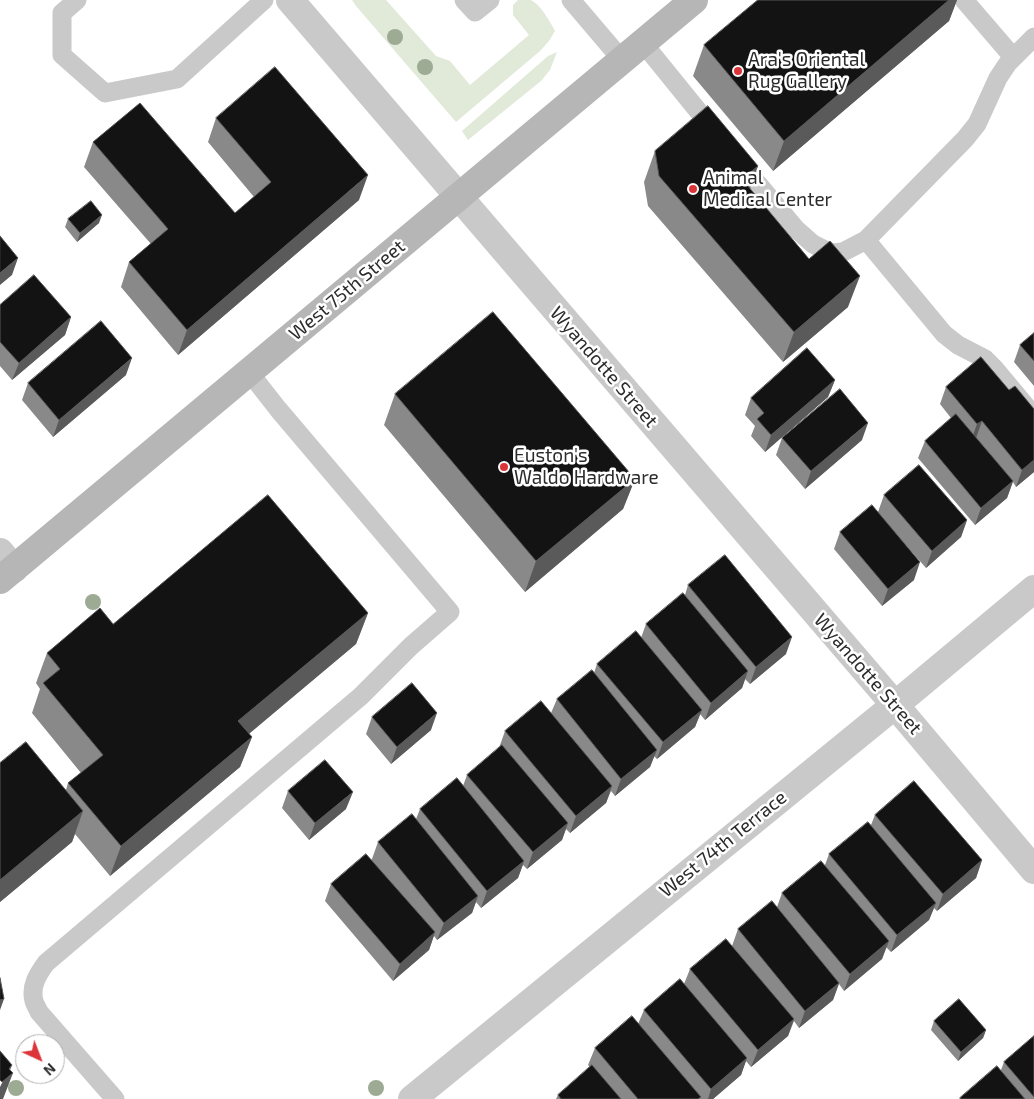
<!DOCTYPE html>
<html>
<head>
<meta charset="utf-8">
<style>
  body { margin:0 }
  #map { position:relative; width:1034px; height:1099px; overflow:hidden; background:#fff; font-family:"Exo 2",sans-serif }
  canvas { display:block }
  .north { position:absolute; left:15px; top:1034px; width:50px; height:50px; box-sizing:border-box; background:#fff; border:1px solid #ababab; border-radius:50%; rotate:137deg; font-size:14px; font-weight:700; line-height:20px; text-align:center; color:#2c2c2c }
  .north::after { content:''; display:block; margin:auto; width:18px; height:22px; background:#db353a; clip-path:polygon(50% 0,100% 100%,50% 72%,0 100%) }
</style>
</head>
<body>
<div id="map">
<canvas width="1034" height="1099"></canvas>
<div class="north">N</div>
</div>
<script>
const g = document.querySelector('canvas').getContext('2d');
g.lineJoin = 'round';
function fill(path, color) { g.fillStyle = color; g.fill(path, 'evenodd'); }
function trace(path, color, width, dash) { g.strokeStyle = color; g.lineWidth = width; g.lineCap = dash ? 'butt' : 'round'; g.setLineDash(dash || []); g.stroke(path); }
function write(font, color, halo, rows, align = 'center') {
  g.font = font + ' "Exo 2",sans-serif'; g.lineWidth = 5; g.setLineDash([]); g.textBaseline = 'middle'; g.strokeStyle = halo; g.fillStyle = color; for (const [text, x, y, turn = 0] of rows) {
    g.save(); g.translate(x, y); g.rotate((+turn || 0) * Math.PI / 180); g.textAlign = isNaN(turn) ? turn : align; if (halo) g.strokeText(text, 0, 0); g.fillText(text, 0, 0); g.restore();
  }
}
fill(new Path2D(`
  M352,0H386L436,56L450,61L470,85L529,35L513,15V5L518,0C522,0 526,0 530,0C539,2 551,23 555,31L549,41L540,51L456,122L356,6Z
  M557,52L550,70L541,81L468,140L462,131L548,56Z`), '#e1e9d9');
trace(new Path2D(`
  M77,0L62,13V55L105,93L177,79L264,0
  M464,0L475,12L490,0
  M571,0L622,60
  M964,0L1013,57
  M1034,37L1008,63L998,78L977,124L965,139L866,240L944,334L958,345L985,359L995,369L1034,416
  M643,43L716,133
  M738,160L796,229L813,244L831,253L843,252L866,240
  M115,1099L39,1012C38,1009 35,1005 34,1001C30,986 38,974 46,963L361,696L411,646L450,612L278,409L249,372`), '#c9c9c9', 19);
trace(new Path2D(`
  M290,0L895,705L1034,870
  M0,552L14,569
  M412,1099L895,705L1034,589`), '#c9c9c9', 28);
trace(new Path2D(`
  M0,580L694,0`), '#b6b6b6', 28);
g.fillStyle = '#9daa94';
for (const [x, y] of [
  [395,37],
  [425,67],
  [93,602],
  [16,1088],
  [376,1088]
]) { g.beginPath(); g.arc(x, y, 8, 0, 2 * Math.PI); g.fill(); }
fill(new Path2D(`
  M758,0H957L949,21L773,171L693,76L704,45Z
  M216,118L359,200L178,355L121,287L129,262L151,244L84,167L93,142L235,213L254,197L208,142Z
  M655,151L758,166L750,189L848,307L783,362L648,206L644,182Z
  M68,219L99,223L77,242L65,227Z
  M0,305L71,317L65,335L12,380L0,366Z
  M1034,333V386L1014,362L1020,345Z
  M981,357L1034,472L1016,487L1013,482L1007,498L975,525L918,458L925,441L951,418L940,404L946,387Z
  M126,375L53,437L22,400L28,383Z
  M835,380L828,397L765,452L751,436L755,426L745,415L751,398Z
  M395,394L635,479L623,509L525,592L384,425Z
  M782,438L862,440L805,489L776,455Z
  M884,495L967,520L961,537L926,568L891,528L914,580L882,606L834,549L840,532L878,512Z
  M688,585L786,654L750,684L745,679L742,688L705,720L700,714L695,727L657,759L654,756L650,767L615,796L611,791L606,803L570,833L566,829L562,840L527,869L523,865L518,878L481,908L476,902L472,913L437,940L434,936L429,950L393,981L325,901L331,884L372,859L378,842L416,819L420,809L463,786L467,775L499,748L505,731L551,713L557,699L594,673L597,664L641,638L646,624L685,595Z
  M368,613L356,644L249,734L252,737L240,767L110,876L75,834L72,842L0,902V763L66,790L68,783L81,773L32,713L40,689L36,683L47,653L113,624Z
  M372,717L431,730L391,764L366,734Z
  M288,791L346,809L309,840L282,808Z
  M875,815L982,860L976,878L937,911L934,908L929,920L891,952L886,947L882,959L844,991L839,984L833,1000L799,1028L794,1021L788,1036L751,1067L746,1061L741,1075L713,1099H556L558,1095L590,1067L588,1065L595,1048L638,1024L644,1010L684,984L690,969L732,946L738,929L777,907L782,893L825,865L829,854L871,825Z
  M934,1021L986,1030L983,1038L958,1061L931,1030Z
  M1034,1036V1099H959L960,1098L1001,1070L1004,1062Z`), '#898989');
fill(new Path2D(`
  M949,0H957L949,21L773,171L784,141Z
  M758,166L747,196L742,179Z
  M368,175L359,200L178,355L187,330Z
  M102,215L99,223L77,242L80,233Z
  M18,258L12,275L0,285V273Z
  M860,276L848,307L783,362L794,332Z
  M71,317L65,335L12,380L19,363Z
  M132,358L126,375L53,437L59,420Z
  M835,380L828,397L765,452L771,435Z
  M982,421L976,438L971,441L977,424Z
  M868,423L862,440L805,489L811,471Z
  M1034,460V472L1016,487L1022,470Z
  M635,479L623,509L525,592L536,561Z
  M1013,481L1007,498L975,525L981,508Z
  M967,520L961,537L926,568L932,551Z
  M920,562L914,580L882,606L888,589Z
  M368,613L356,644L227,752L238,721Z
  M792,637L786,654L750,684L756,667Z
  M748,671L742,688L705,720L711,703Z
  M702,710L695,727L657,759L663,742Z
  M437,713L431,730L391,764L397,747Z
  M252,737L240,767L110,876L121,846Z
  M657,750L650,767L615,796L621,779Z
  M612,786L606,803L570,833L576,816Z
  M353,792L346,809L309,840L315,823Z
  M83,811L72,842L0,902V880Z
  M568,823L562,840L527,869L533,852Z
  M982,860L976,878L937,911L943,894Z
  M524,861L518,878L481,908L487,891Z
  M478,896L472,913L437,940L444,923Z
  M936,903L929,920L891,952L897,935Z
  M435,932L429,950L393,981L400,964Z
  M889,941L882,959L844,991L850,974Z
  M839,983L833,1000L799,1028L805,1011Z
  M4,999L0,1010V1000Z
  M794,1019L788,1036L751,1067L758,1050Z
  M986,1030L983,1038L958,1061L961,1052Z
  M747,1058L741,1075L713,1099H708L711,1089Z
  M12,1065L7,1078L13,1073L3,1099H0V1087L9,1069Z`), '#5a5a5a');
const building = new Path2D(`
  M758,0H949L784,141L704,45Z
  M275,67L368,175L187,330L129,262L168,229L93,142L140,103L235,213L271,182L216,118Z
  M708,106L758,166L742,179L809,259L830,241L860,276L794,332L659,176L655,151Z
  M91,201L102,215L80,233L68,219Z
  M0,236L18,258L0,273Z
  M34,275L71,317L19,363L0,342V305Z
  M493,312L635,479L536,561L395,394Z
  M101,321L132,358L59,420L28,383Z
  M1034,333V361L1020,345Z
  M807,348L835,380L771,435L757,419L764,413L751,398Z
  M981,357L1009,390L1015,386L1034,409V460L1022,470L982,421L977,424L946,387Z
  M840,389L868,423L811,471L782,438Z
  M956,414L1013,481L981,508L925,441Z
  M919,465L967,520L932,551L884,495Z
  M268,495L368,613L238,721L252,737L121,846L68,783L103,755L43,683L60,669L47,653L100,608L113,624Z
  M872,505L920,562L888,589L840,532Z
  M725,555L792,637L756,667L688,585Z
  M683,593L748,671L711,703L646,624Z
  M636,631L702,710L663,742L597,664Z
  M592,670L657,750L621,779L557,699Z
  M412,683L437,713L397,747L372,717Z
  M541,701L612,786L576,816L505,731Z
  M26,742L83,811L0,880V763Z
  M502,745L568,823L533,852L467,775Z
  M325,760L353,792L315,823L288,791Z
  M457,778L524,861L487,891L420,809Z
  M914,781L982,860L943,894L875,815Z
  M412,814L478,896L444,923L378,842Z
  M868,822L936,903L897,935L829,854Z
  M366,854L435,932L400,964L331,884Z
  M821,861L889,941L850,974L782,893Z
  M772,901L839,983L805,1011L738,929Z
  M726,939L794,1019L758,1050L690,969Z
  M0,978L4,999L0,1000Z
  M680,979L747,1058L711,1089L644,1010Z
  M959,999L986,1030L961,1052L934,1021Z
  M632,1016L701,1097L698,1099H638L595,1048Z
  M1034,1036V1097L1004,1062Z
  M0,1051L12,1065L9,1069L13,1073L2,1082L0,1080Z
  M592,1065L621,1099H561L558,1095Z
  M997,1066L1025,1099H961L960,1098Z`);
fill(building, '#131313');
trace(building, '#5a5a5a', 1);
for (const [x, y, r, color] of [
  [738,71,5,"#db353a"],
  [693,189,5,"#db353a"],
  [504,467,5,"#db353a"]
]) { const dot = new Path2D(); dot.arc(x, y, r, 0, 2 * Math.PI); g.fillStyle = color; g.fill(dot); trace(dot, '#fff', 2); }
write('19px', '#2c2c2c', '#fff', [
  ["Ara's Oriental",748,60],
  ["Rug Gallery",748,82],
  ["Animal",703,178],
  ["Medical Center",703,200],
  ["Euston's",514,456],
  ["Waldo Hardware",514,478]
], 'left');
write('19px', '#2c2c2c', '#fff', [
  ["West 75th Street",347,290,-40],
  ["Wyandotte Street",604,367,49],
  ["Wyandotte Street",868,674,49],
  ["West 74th Terrace",723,844,-39]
]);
</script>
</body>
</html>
